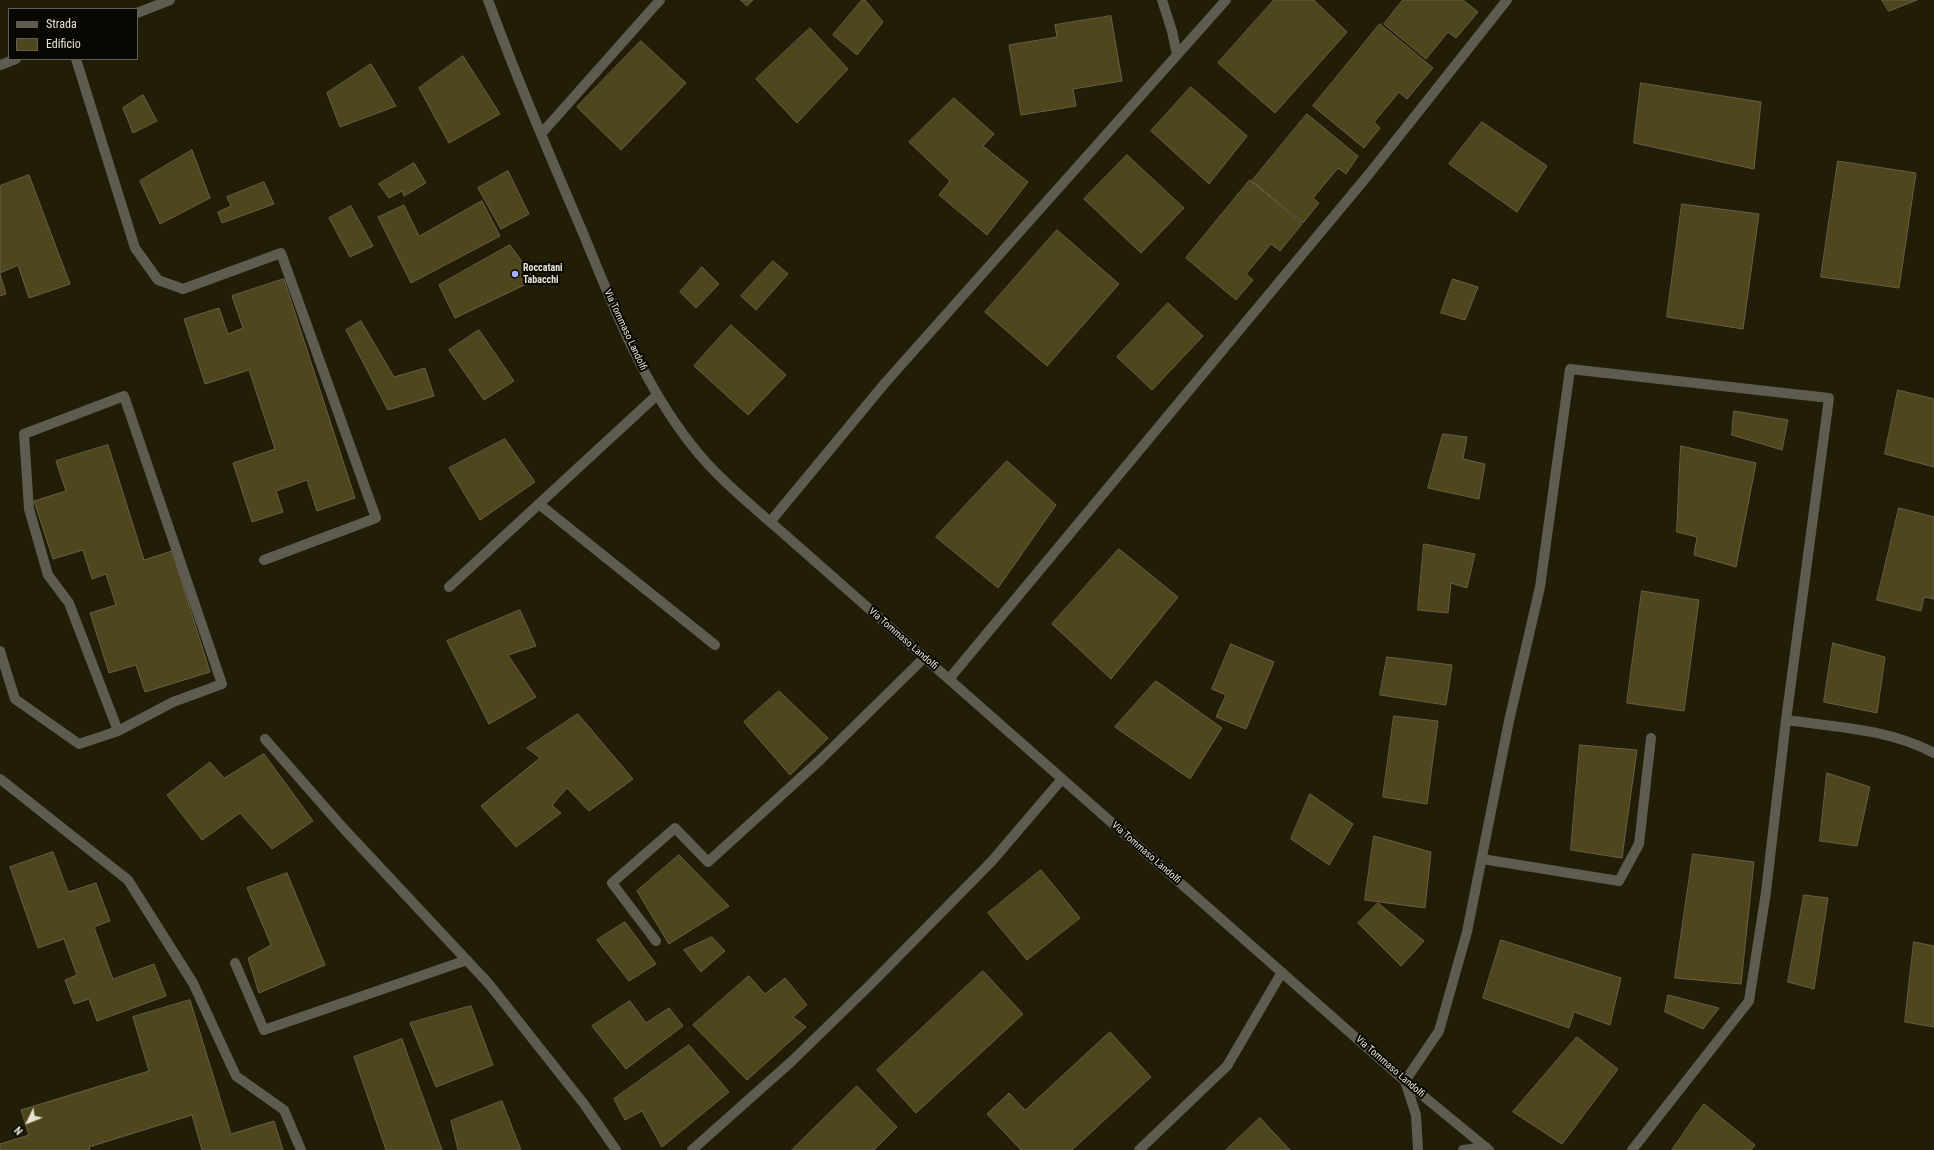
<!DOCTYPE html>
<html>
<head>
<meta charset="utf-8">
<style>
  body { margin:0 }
  #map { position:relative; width:1934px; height:1150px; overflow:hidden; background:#221d06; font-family:"Roboto Condensed",sans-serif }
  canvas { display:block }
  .legend { position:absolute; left:8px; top:8px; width:130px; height:52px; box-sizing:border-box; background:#090702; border:1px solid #615f56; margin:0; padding:5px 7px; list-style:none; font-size:12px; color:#e6e3d4 }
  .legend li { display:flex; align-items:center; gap:8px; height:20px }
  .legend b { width:20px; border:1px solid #615f56 }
  .north { position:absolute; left:8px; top:1102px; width:40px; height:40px; -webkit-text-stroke:3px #090702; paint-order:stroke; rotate:227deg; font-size:11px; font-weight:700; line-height:16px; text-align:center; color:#e6e3d4 }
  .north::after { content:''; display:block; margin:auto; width:14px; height:18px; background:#e6e3d4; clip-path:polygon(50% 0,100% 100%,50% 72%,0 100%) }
</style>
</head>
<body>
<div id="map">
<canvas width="1934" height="1150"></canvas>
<ul class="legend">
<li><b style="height:5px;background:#5e5b50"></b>Strada</li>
<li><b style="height:11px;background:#4f461e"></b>Edificio</li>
</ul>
<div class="north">N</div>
</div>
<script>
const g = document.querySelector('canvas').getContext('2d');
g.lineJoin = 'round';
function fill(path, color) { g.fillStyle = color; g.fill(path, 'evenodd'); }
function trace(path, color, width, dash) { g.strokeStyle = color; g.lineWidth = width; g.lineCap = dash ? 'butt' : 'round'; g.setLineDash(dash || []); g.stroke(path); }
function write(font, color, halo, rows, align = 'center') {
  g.font = font + ' "Roboto Condensed",sans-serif'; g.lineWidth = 4; g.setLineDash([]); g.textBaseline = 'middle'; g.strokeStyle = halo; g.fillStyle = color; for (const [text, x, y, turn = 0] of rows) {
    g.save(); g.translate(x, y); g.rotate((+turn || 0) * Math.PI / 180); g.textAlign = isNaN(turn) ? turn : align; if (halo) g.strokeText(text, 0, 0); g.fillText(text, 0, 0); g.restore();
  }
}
const building = new Path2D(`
  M741,0H753L747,6Z
  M862,0H865L883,22L857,55L833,35Z
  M1274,0H1314L1347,32L1275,113L1218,63Z
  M1403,0H1463L1478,12L1456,38L1448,32L1426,59L1384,24Z
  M1882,0H1917L1889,11Z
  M1111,16L1122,81L1073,89L1076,106L1021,115L1009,45L1057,37L1055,25Z
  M1380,24L1433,68L1407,99L1399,92L1374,122L1380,128L1364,148L1313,106Z
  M810,28L848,69L797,123L756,79Z
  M641,41L686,83L621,150L577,107Z
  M463,56L500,114L449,143L419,88Z
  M371,64L396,106L340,127L327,93Z
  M1641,83L1761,102L1754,169L1634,143Z
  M1191,87L1247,136L1209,184L1151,131Z
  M143,95L157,121L133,133L123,108Z
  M954,98L994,134L983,146L1028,182L987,235L939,195L950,181L909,142Z
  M1307,114L1358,156L1346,174L1338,168L1313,198L1319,203L1303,223L1252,181Z
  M1482,122L1547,166L1517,212L1449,164Z
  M192,150L210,198L160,224L140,181Z
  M1127,155L1184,208L1141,253L1084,199Z
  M1838,161L1916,173L1899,288L1821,277Z
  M414,163L426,183L404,196L402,191L389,198L379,184Z
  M508,171L529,214L501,229L478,188Z
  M29,175L70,284L29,298L18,265L0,273V186Z
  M1250,180L1302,224L1280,251L1271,244L1246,274L1253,280L1236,300L1186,258Z
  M264,182L274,204L222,223L218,212L231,206L227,197Z
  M482,201L500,236L411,283L378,217L404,205L419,236Z
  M1682,204L1759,214L1743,329L1667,317Z
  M351,206L373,246L350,257L329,218Z
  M1057,230L1119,284L1047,366L985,312Z
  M510,245L535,280L455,318L439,285Z
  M773,261L788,274L756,310L741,296Z
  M702,267L719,284L696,308L680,292Z
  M0,274L6,294L0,296Z
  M284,279L355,498L317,511L307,480L276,491L283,512L252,522L233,463L275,449L249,370L205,384L184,319L219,308L228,334L243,328L232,296Z
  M1453,279L1478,287L1465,320L1441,313Z
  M1168,303L1203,336L1152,390L1117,357Z
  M361,321L394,377L425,368L434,396L388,410L346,330Z
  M731,325L786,375L748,415L694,366Z
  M479,330L514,381L484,400L449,350Z
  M1898,390L1934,399V467L1885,454Z
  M1734,411L1788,420L1782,450L1732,435Z
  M1443,434L1467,437L1463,459L1485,464L1479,499L1428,488Z
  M505,439L535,482L480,520L449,468Z
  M108,445L144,560L172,551L210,672L145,692L136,665L109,673L90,613L116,605L106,574L92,579L83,550L53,559L34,501L66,491L56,461Z
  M1681,446L1756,463L1736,567L1694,555L1697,537L1677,532Z
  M1007,461L1056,505L998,588L936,537Z
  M1899,508L1934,517V599L1924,597L1921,611L1877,600Z
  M1424,544L1475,554L1467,588L1451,583L1448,613L1418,610Z
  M1119,549L1178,597L1111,679L1052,624Z
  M1642,591L1699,600L1684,711L1627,703Z
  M520,610L536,646L508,655L536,697L489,724L447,641Z
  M1833,643L1885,657L1877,713L1824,702Z
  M1231,644L1274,662L1246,729L1216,717L1226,695L1212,689Z
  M1387,657L1452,665L1446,705L1380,695Z
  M1156,681L1222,728L1190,779L1115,727Z
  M779,691L828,738L790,775L744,722Z
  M578,714L633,779L589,811L567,788L552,805L561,813L516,847L481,806L540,758L527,748Z
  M1394,716L1438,721L1427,804L1383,797Z
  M1580,745L1637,750L1622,858L1571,850Z
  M264,754L313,821L272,849L240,813L202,840L167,795L210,762L224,778Z
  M1827,773L1870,787L1857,846L1820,841Z
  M1310,794L1353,824L1329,865L1291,839Z
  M1374,836L1431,852L1425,908L1365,900Z
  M53,852L68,892L96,883L110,921L94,927L113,979L154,964L166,996L97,1021L89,999L74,1004L65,980L77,975L64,939L38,948L10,867Z
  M1693,854L1754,862L1741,984L1675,978Z
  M679,855L729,906L669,944L637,891Z
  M1041,870L1080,918L1027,960L988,913Z
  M287,873L325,965L259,993L248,958L271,945L247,888Z
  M1804,895L1828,898L1814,989L1788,982Z
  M1378,903L1424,941L1401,966L1358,923Z
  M625,922L656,964L629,981L597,940Z
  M712,937L725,951L701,972L684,950Z
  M1501,940L1621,978L1610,1025L1574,1012L1569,1028L1483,998Z
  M1914,942L1934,946V1027L1905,1022Z
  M983,971L1023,1014L916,1113L877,1070Z
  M749,976L765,994L785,978L807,1005L793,1017L806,1027L747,1080L693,1025Z
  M1668,995L1719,1008L1703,1029L1665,1012Z
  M190,1000L231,1134L274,1121L283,1150H202L192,1115L89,1147L90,1150H0V1144L29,1135L21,1110L149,1071L133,1017Z
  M630,1001L646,1023L669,1008L683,1026L626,1069L592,1026Z
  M471,1006L493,1065L436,1087L410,1023Z
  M1110,1032L1151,1077L1072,1150H1021L987,1114L1009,1093L1025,1110Z
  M1577,1037L1618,1069L1562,1144L1513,1112Z
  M402,1039L442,1150H386L354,1057Z
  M689,1045L729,1092L662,1147L642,1111L625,1120L614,1099Z
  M857,1086L897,1127L874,1150H792Z
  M502,1101L521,1150H458L451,1121Z
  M1704,1104L1755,1145L1751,1150H1672Z
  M1260,1118L1290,1150H1226Z`);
fill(building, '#4f461e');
trace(building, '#666047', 1);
trace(new Path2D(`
  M76,59L135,248L158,280L183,289L281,253L376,518L264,560
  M541,134L660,0
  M539,504L715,645
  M449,587L657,395
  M0,651L15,699L79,744L118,731L173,702L222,684L124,396L24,434L29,509L48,575L69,603L118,731
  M949,679L1369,174L1507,0
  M1786,720C1835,727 1889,729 1934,753
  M0,779L128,880L193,983L236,1076L284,1110L301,1150
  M1482,859L1619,881L1639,844L1651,738
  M656,941L612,883L675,828L708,862L819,761L924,658
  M235,963L264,1030L467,960`), '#5e5b50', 10);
trace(new Path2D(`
  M488,0C517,79 550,156 583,233C613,306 641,380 690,443C716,477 751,505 783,533L1405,1081L1489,1150
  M1162,0L1172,31L1177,55
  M137,13L170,0
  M0,65L16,59
  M770,522L885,383L1226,0
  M265,739L344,829L489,984L584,1104L616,1150
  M692,1150L792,1061L871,984L992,861L1062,779
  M1139,1150L1227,1066L1282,972
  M1418,1150L1416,1115L1405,1081L1439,1031L1467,932L1509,721L1540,587L1570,369L1829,398L1786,720L1766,892L1749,1001L1632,1150
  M1463,1150L1486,1147V1150`), '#5e5b50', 10);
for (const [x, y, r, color] of [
  [515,274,4,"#a5b1fc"]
]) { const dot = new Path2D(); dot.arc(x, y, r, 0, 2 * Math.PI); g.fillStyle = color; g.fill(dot); trace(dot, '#090702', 1.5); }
write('bold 10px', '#e6e3d4', '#090702', [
  ["Roccatani",523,268],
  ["Tabacchi",523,280]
], 'left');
write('10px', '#e6e3d4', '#090702', [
  ["Via Tommaso Landolfi",625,330,65],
  ["Via Tommaso Landolfi",903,639,41],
  ["Via Tommaso Landolfi",1146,853,41],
  ["Via Tommaso Landolfi",1390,1067,41]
]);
</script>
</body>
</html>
